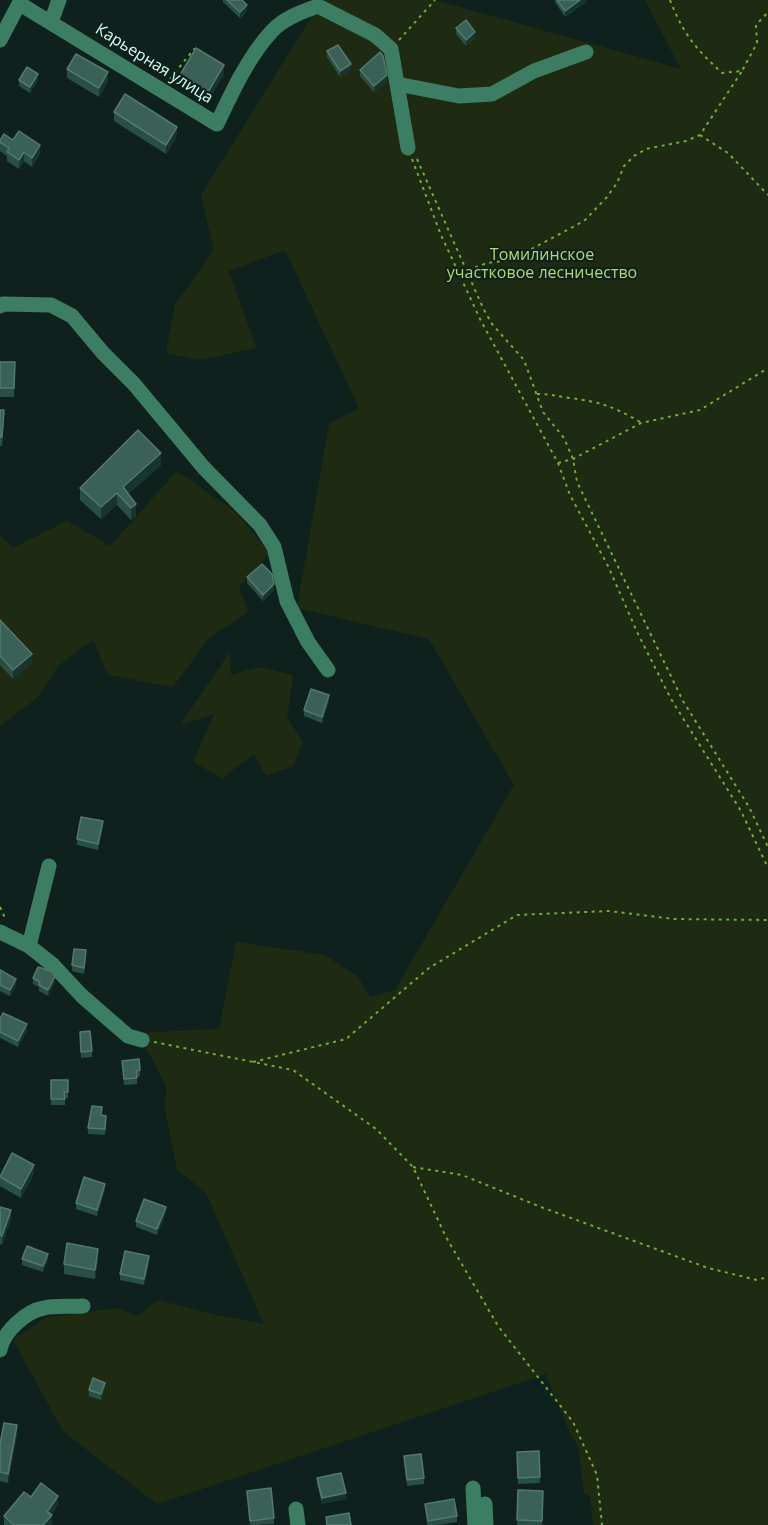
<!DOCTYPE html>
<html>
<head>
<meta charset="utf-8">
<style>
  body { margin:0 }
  canvas { display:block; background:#0f211c }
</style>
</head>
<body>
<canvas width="768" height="1525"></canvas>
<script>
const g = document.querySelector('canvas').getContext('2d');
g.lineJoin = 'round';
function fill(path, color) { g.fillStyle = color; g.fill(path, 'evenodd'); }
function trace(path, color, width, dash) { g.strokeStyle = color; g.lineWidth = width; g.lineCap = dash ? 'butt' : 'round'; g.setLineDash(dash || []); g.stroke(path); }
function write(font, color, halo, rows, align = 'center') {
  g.font = font + ' "Open Sans",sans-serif'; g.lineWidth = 4.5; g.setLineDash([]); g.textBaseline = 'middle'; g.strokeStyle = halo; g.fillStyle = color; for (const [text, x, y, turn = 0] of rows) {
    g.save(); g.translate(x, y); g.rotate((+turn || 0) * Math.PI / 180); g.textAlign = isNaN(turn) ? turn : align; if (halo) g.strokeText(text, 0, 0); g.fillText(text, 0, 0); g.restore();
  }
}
fill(new Path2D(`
  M322,0H435L681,69L645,0H768V1525H593L590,1496L584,1494L579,1449L567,1426L546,1374L157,1504L63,1431L13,1340L46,1318L115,1308L138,1316L158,1300L217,1315L264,1324L206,1193L177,1169L164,1105L167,1089L152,1058L133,1033L219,1029L236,942L325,955L358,977L370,997L395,990L514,785L429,639L297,608L329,424L359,408L285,250L229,271L256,348L199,360L166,353L175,305L214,250L201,195Z
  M177,471L234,511L270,552L239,587L248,612L209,638L173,687L108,675L93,640L58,666L37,698L0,726V535L13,548L67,521L110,546Z
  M230,652L231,675L260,667L293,675L287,718L303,742L293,766L266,776L254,754L222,778L193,762L214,714L180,725Z`), '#1e2b12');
trace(new Path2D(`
  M670,0C683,34 696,49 722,73L742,71L757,43L756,25L768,12
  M399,40L435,0
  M170,79L194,49L197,50
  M700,135L728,153L768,195
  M412,159L441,235L480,319L558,463L570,495L608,566L638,634L671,699L741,811L768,868
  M417,159L483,308L492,324L524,360L543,412L564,438L573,459L577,482L683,701L749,807L768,847
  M468,270L487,263L511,260L584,221L607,197L617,183L624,166L634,156L646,149L686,141L700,135L742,71
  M537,394C548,394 558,396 570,398C600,402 613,406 640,422
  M558,463L573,459L641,423L700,410L768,368
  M0,907L6,920
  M154,1042L293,1070L376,1129L413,1167L446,1237L498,1326L573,1422L597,1475L602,1525
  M253,1062L346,1039L429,968L517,915L609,911L674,919L768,920
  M413,1167L462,1175L541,1207L708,1268L757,1280L768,1277`), '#71ad34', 2, [3, 4.5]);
trace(new Path2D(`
  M20,4L217,124C232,92 248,57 272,31C284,18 302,12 318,6L375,35L391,49L408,148
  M51,22L59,0
  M0,40L21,0
  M397,84L459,96L492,94L534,71L586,52
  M0,306L3,304L51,305L72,316L103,353L134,384L204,468L260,525L274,547L287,601L308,642L328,670
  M0,932L29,946L53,965L82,996L128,1036L142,1040
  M29,946L49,866
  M0,1350C3,1332 26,1311 44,1308C56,1305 70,1307 83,1306
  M473,1488L475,1525
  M485,1504L486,1525
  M296,1509L298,1525`), '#3c7e64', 15);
fill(new Path2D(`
  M223,0H242L247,11L240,18L223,2Z
  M555,0H586V2L565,17L555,2Z
  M456,28L475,38L466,46L456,34Z
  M327,51L351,70L340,77L327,57Z
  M67,69L108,81L99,97L67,78Z
  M360,70L387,81L374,92L360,76Z
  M224,74L208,101L180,84V75Z
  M19,80H38L30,93L19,86Z
  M114,112L177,136L166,154L114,121Z
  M0,140H13L40,154L32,167L24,161L19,169L7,161V156L0,151Z
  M0,362H15L14,397H0Z
  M0,410L4,419L2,446H0Z
  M161,465L128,494L136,516L131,520L117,505L101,519L80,500V488Z
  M247,577L274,590L263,601L247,583Z
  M0,620L32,663L13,679L0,665Z
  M329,701L322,723L304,716V710Z
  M103,827L98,850L77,845V839Z
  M86,956L84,974L72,971V965Z
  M0,970L16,985L10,996L0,991Z
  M33,978L55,982L48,996L39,991V987L33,984Z
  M0,1019L27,1030L18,1047L0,1038Z
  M80,1032L92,1051V1057L81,1058Z
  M122,1061L140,1070V1076L137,1077V1084L124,1085Z
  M51,1080H68V1098H65V1105H51Z
  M106,1122L105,1135L88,1134V1128Z
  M34,1174L21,1198L0,1186V1176Z
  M105,1190L97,1216L76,1209V1203Z
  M0,1207L11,1219L2,1245L0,1244Z
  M166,1213L157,1235L136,1227V1221Z
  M98,1258L95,1279L64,1274V1264Z
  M22,1259L48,1260L43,1272L22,1265Z
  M149,1262L144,1285L120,1280V1274Z
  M105,1389L101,1400L89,1396V1390Z
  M17,1434L8,1483L0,1481V1444Z
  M539,1451L540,1483L518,1484L517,1452Z
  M404,1456L424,1478V1484L407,1486Z
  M317,1478L346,1499L322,1504L317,1484Z
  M518,1490L543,1491L542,1525H517Z
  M247,1491L274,1518V1524L250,1525Z
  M31,1497L58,1504L51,1515L52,1524L50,1525H4V1516Z
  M425,1504L457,1516V1522L438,1525H427Z`), '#294e45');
fill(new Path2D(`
  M580,0H586V2L565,17V11Z
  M247,5V11L240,18V12Z
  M475,32V38L466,46V40Z
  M351,64V70L340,77V71Z
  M224,65V74L208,101V92Z
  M108,72V81L99,97V88Z
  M38,74V80L30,93V87Z
  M387,75V81L374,92V86Z
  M177,127V136L166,154V145Z
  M40,145V154L32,167V158Z
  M24,152V161L19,169V160Z
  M161,453V465L123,499V487Z
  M117,493V505L101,519V507Z
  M136,504V516L131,520V508Z
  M274,584V590L263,601V595Z
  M32,654V663L13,679V670Z
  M329,695V701L322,723V717Z
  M103,821V827L98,850V844Z
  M55,976V982L48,996V990Z
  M16,979V985L10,996V990Z
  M27,1024V1030L18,1047V1041Z
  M34,1165V1174L21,1198V1189Z
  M105,1184V1190L97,1216V1210Z
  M166,1207V1213L157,1235V1229Z
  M11,1210V1219L2,1245V1236Z
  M98,1249V1258L95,1279V1270Z
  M48,1254V1260L43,1272V1266Z
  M149,1256V1262L144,1285V1279Z
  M105,1383V1389L101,1400V1394Z
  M17,1425V1434L8,1483V1474Z
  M346,1493V1499L322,1504V1498Z
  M58,1496V1504L47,1520V1512Z
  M52,1515V1524L50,1525H43Z`), '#17342d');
const building = new Path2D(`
  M227,0H242L247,5L240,12Z
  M557,0H580L565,11Z
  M466,20L475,32L466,40L456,28Z
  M338,45L351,64L340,71L327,51Z
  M196,48L224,65L208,92L180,75Z
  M380,52L383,56L387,75L374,86L360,70Z
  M76,54L108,72L99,88L67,69Z
  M27,67L38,74L30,87L19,80Z
  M125,94L177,127L166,145L114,112Z
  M19,131L40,145L32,158L24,152L19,160L7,152L9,148L0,142V140L4,134L13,140Z
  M0,362H15L14,388H0Z
  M0,410H4L2,437H0Z
  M138,430L161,453L123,487L136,504L131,508L117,493L101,507L80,488Z
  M262,564L272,574L274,584L263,595L247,577Z
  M0,620L32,654L13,670L0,656Z
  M311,689L329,695L322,717L304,710Z
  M81,817L103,821L98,844L77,839Z
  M74,949L86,950L84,968L72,965Z
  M38,967L51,971L55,976L48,990L39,985L40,982L33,978Z
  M0,970L16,979L10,990L0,985Z
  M3,1013L27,1024L18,1041L0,1032V1019Z
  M90,1031L92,1051L81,1052L80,1032Z
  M139,1059L140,1070L136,1071L137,1078L124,1079L122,1061Z
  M51,1080H68V1092H64L65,1099H51Z
  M92,1106L102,1107L101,1115L106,1116L105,1129L88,1128Z
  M12,1153L34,1165L21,1189L0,1177Z
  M84,1177L105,1184L97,1210L76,1203Z
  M144,1199L166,1207L157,1229L136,1221Z
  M0,1207L11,1210L2,1236L0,1235Z
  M67,1243L98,1249L95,1270L64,1264Z
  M27,1246L48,1254L43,1266L22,1259Z
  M125,1251L149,1256L144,1279L120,1274Z
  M93,1378L105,1383L101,1394L89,1390Z
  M4,1423L17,1425L8,1474L0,1472V1444Z
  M539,1451L540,1477L518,1478L517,1452Z
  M421,1454L424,1478L407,1480L404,1456Z
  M341,1473L346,1493L322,1498L317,1478Z
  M41,1483L58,1496L47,1512L52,1515L43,1525H14L4,1516L24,1492L31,1497Z
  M271,1488L274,1518L250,1521L247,1491Z
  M518,1490L543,1491L542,1521L517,1520Z
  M454,1499L457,1516L428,1521L425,1504Z
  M349,1513L351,1525H327L326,1517Z`);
fill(building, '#3b6157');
trace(building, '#52796f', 1.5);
write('16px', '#d1fdef', '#0f211c', [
  ["Карьерная улица",154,64,32]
]);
write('16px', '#b3d961', '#0f211c', [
  ["Томилинское",542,255],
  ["участковое лесничество",542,273]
]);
</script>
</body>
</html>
